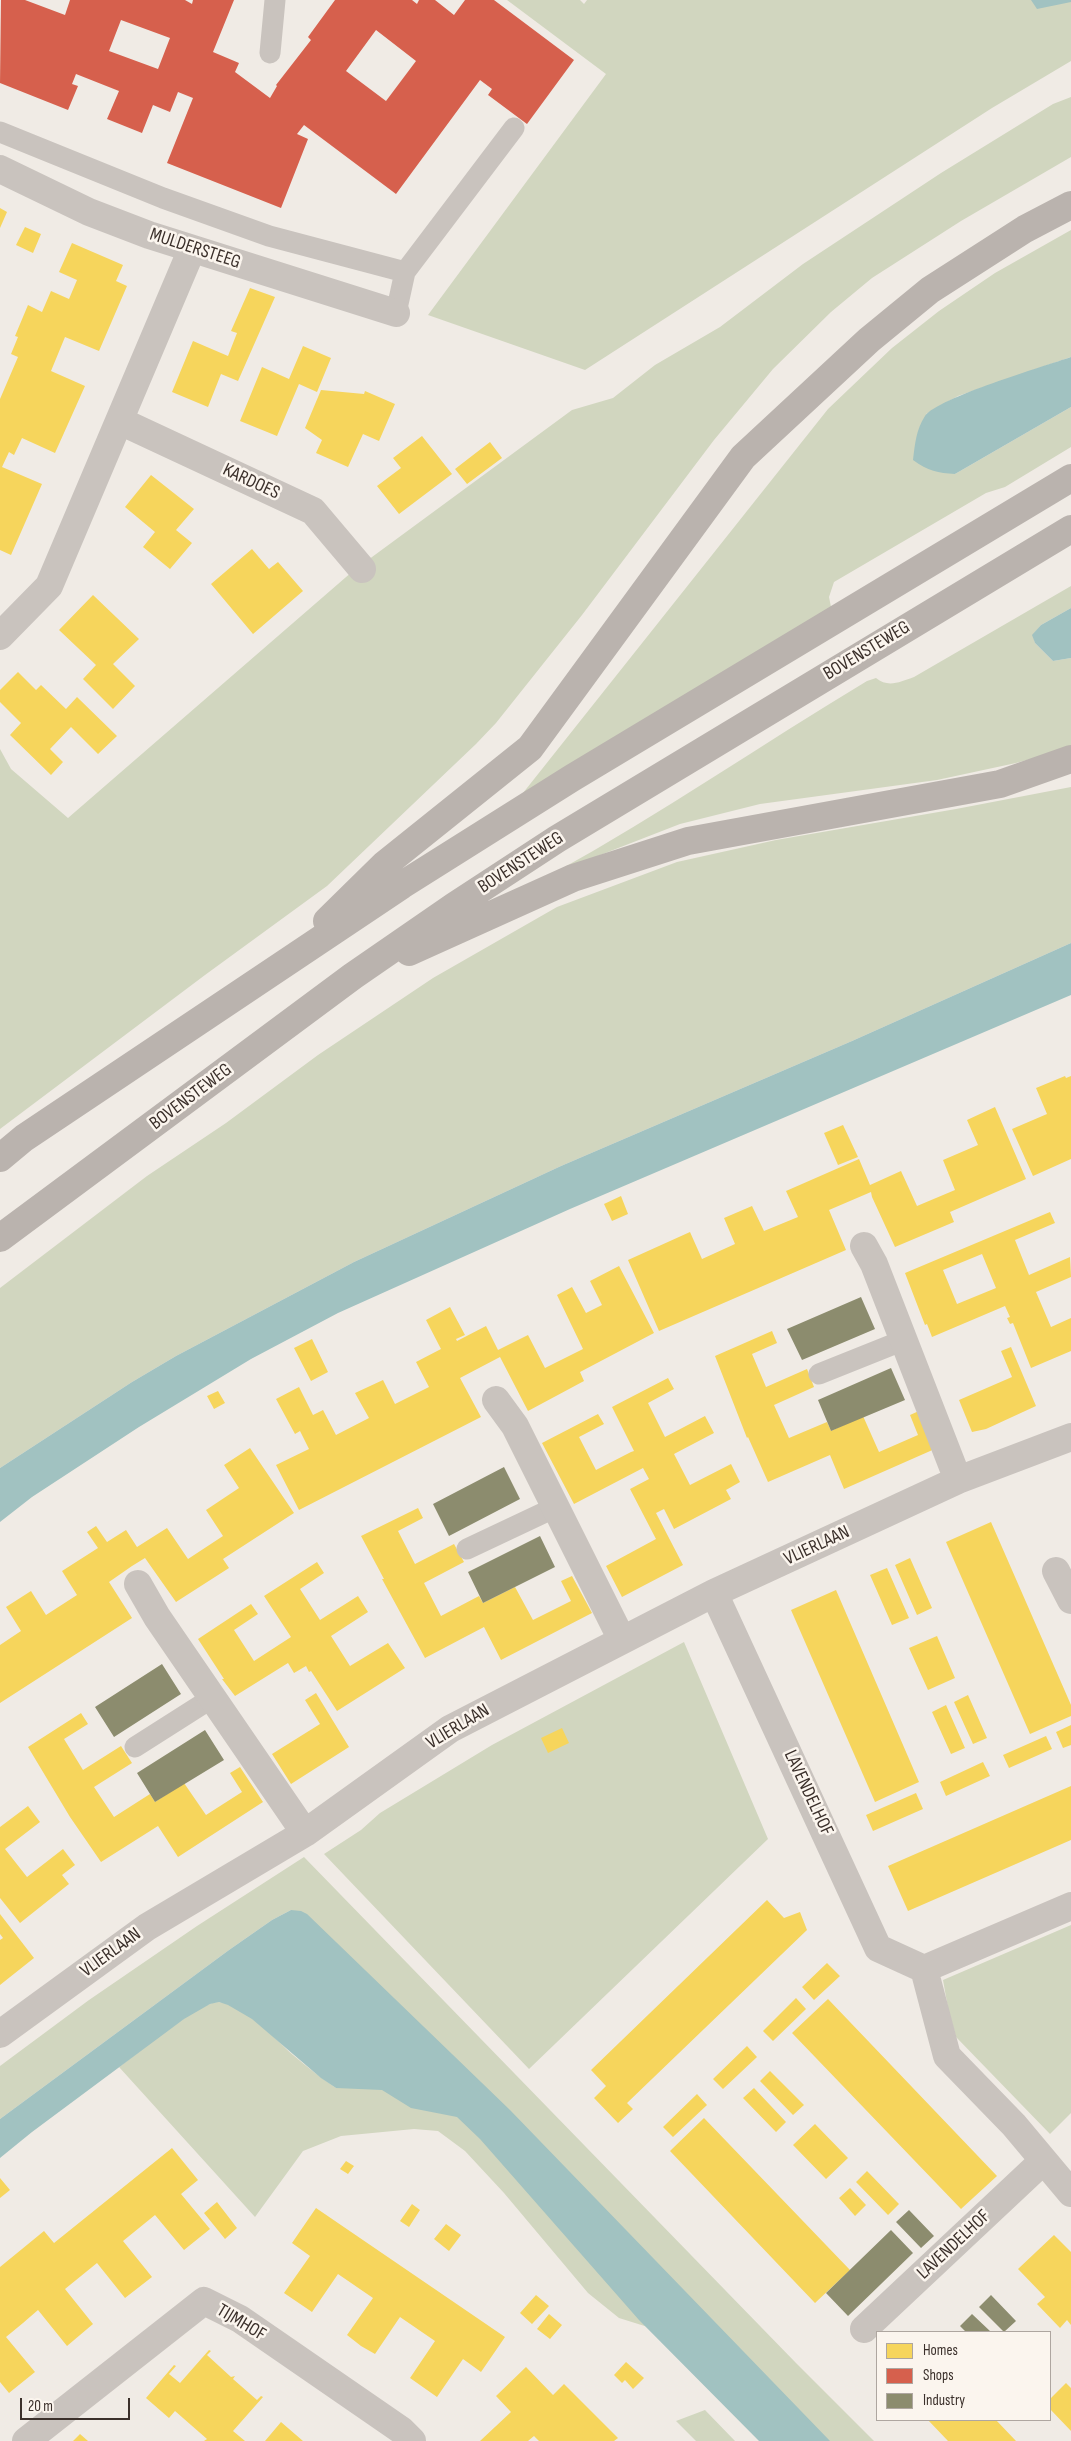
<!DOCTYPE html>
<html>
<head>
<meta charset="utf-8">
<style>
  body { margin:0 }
  #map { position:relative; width:1071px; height:2441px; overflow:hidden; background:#f0ebe5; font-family:"Sofia Sans Condensed",sans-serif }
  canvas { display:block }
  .legend { position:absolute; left:876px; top:2331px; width:175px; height:90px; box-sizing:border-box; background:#fbf5ee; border:1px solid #aea6a0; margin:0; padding:6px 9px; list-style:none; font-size:15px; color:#3b302b }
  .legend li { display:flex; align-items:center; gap:10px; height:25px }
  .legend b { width:25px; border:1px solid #aea6a0 }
  .scale { position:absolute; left:20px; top:2398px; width:110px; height:22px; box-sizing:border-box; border:2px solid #3b302b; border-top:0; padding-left:6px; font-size:15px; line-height:18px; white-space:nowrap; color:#3b302b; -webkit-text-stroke:4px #fbf5ee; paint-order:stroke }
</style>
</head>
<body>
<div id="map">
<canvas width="1071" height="2441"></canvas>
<ul class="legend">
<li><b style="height:14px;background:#f6d55c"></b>Homes</li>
<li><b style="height:14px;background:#d6604d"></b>Shops</li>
<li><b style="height:14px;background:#8c8c6e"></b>Industry</li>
</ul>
<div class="scale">20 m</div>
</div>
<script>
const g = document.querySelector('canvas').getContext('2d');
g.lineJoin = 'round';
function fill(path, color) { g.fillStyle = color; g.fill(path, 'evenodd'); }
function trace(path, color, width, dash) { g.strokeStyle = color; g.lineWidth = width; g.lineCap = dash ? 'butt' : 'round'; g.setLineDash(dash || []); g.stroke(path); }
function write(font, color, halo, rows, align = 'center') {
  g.font = font + ' "Sofia Sans Condensed",sans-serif'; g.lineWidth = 5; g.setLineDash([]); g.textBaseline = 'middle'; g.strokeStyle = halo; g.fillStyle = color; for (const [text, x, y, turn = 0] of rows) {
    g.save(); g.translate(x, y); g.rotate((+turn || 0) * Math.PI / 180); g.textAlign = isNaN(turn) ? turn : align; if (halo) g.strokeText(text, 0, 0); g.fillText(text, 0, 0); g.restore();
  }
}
fill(new Path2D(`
  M507,0H580L584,4L587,0H1071V61L992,108L585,370L428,315L606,74Z
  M1071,97V157L961,221L872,278L831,312L773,369L714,440L582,615L496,723L476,744L327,886L205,975L0,1129V749L11,769L68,818L353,571L572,410L613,398L655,365L720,327L803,264L941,173L1053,104Z
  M1071,230V357L958,396L926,414L955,474L1071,407V447L1005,487L986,493L834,582L829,597L831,607L519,798L828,409L892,348L939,311L995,273Z
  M1071,586V608L1041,625L1033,635L1035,643L1053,661L1071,658V748L1016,763L937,780L760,804L680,824L554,873C661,814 762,744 867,681L876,678C888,688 900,682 914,677Z
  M1071,787V943L852,1041L561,1166L354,1262L176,1356L132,1382L0,1468V1288L147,1176L226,1123L318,1055L433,978L557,907L677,862L776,840L956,809Z
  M684,1642L768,1839L529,2069L324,1854L361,1830L380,1813L492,1745Z
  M304,1857L796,2363L874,2441H792L699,2343L619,2318L588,2293L504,2193L465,2151L438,2131L414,2129L341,2136L303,2151L255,2217L119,2067C137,2054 199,2002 218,2002C243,2002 276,2040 293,2055C307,2067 321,2078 336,2088L291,1910L272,1920L229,1950L0,2119V2066L89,2000L197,1926Z
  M1071,1925V2113L1050,2134L956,2037L948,2008L943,1980Z
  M705,2410L735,2441H696L676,2421Z`), '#d1d6bf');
fill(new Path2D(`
  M1031,0H1071V2L1037,9Z
  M1071,357V407L955,474C938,473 928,471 913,460C915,444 916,430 925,416C937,398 1045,366 1071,357Z
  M1071,608V658L1053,661L1035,643L1032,635L1041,625Z
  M1071,943V995L570,1209L338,1313L251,1359L139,1427L32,1497L0,1522V1468L132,1382L176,1356L354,1262L561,1166L852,1041Z
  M291,1910L301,1911L307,1914L510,2110L830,2441H759L639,2320L480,2139L457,2117L411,2108L382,2090L336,2088L321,2078L252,2019L228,2005L219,2002L210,2004L184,2019L32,2132L0,2158V2119L229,1950L272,1920Z`), '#a1c2c1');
fill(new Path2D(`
  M0,208L7,212L0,228Z
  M25,227L41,234L33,253L16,245Z
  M72,243L123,265L116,281L127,286L99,351L65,337L51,371L85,386L55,453L22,438L14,455L9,452L2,467L42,484L11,555L0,550V399L18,357L11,354L18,337L15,336L28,305L42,312L51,291L69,299L77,280L59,272Z
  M250,288L275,297L238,381L221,374L208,407L172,392L193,341L228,356L237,333L231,331Z
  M303,346L331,358L317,392L299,384L277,436L240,421L262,367L289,379Z
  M321,390L364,394L365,391L395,404L379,441L363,434L348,467L316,453L322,440L305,428Z
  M422,436L452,474L399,514L377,486L401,468L393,458Z
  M490,442L502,458L467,484L455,469Z
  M151,475L194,509L176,530L192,543L170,569L143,547L155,532L125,507Z
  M252,549L269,569L278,562L303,591L253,634L211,584Z
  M93,595L139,639L113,664L135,686L113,709L83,679L96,665L59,630Z
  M18,672L36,690L41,685L66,709L77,697L117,736L98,754L71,727L50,749L63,762L51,775L10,735L21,723L0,702V690Z
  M1065,1076L1066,1078L1071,1076V1159L1033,1176L1012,1129L1047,1114L1036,1088Z
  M995,1107L1026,1179L950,1212L954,1222L895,1247L872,1197L871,1192L829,1210L846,1250L659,1331L628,1260L690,1232L702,1259L735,1244L724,1218L752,1206L764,1231L798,1217L786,1191L859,1159L870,1185L901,1171L917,1206L955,1190L943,1160L978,1145L967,1120Z
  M843,1125L858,1157L838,1165L824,1133Z
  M621,1196L628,1214L612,1221L604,1204Z
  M1050,1212L1055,1223L1015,1240L1029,1275L1070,1257L1071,1277L1036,1292L1051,1327L1071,1318V1351L1031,1368L1013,1323L1010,1324L1007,1318L1010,1317L1005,1306L932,1337L927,1324L925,1325L905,1273ZM982,1254L996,1288L957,1304L943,1270Z
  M619,1266L654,1333L580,1372L584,1381L528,1411L500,1357L460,1378L481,1417L299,1510L276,1465L309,1449L300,1431L295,1434L276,1399L299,1387L313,1415L323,1410L336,1435L369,1418L355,1393L383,1380L395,1404L429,1387L416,1362L441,1349L426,1320L450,1307L465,1335L456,1339L457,1341L486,1326L498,1350L528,1335L545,1368L583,1349L557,1295L572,1287L586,1313L602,1305L590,1281Z
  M772,1331L777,1343L752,1354L766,1387L807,1369L814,1387L774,1405L789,1438L827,1422L831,1431L863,1416L879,1452L918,1435L910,1415L921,1410L937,1448L844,1489L830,1455L768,1482L748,1437L747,1438L715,1356Z
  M312,1339L328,1372L311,1381L294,1348Z
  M1011,1347L1036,1406L986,1429L972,1432L959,1400L1012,1377L1001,1351Z
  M668,1378L674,1389L648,1403L665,1437L705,1416L714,1433L674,1454L690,1485L731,1464L740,1482L726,1490L731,1499L674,1529L664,1509L656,1513L683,1565L622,1597L606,1566L656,1539L630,1489L649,1479L643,1468L574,1504L542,1443L598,1414L604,1424L579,1437L596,1470L631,1452L634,1451L612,1407Z
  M218,1391L225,1403L214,1409L207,1396Z
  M250,1448L294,1513L223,1559L229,1568L176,1602L145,1558L132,1566L109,1582L132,1618L0,1703V1645L21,1631L6,1607L31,1591L46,1615L77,1595L62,1571L98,1548L87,1532L96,1526L107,1542L126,1530L137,1547L167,1528L188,1559L223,1536L206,1510L239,1488L224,1465Z
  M418,1508L423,1518L398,1531L415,1564L454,1544L464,1562L424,1583L441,1616L479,1596L483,1603L515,1587L533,1620L571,1601L561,1581L572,1576L592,1613L501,1660L484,1627L425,1658L382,1579H384L361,1536Z
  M991,1522L1071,1705V1716L1030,1734L946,1542Z
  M910,1558L932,1608L917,1615L895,1565Z
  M317,1562L324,1573L300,1589L320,1620L358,1596L368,1612L331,1636L350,1666L388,1643L405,1668L337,1711L311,1671L309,1672L306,1666L294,1673L288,1663L235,1696L222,1679H224L198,1639L251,1604L258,1614L234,1630L254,1661L291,1637L264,1596Z
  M887,1568L909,1618L892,1625L870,1575Z
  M836,1590L919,1782L875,1802L791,1610Z
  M937,1636L955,1678L928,1690L909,1648Z
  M316,1693L349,1747L291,1784L272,1754L320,1724L305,1700Z
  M968,1695L987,1738L973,1744L954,1702Z
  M946,1705L965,1748L951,1754L932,1712Z
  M81,1713L88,1724L64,1739L83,1770L121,1746L132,1763L94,1787L114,1817L150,1794L155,1802L184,1783L206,1815L242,1792L230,1773L240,1767L263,1802L178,1857L158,1826L101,1862L70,1817L28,1747Z
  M1071,1725V1745L1063,1748L1056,1732Z
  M562,1728L569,1743L548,1753L541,1738Z
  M1046,1736L1052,1749L1009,1768L1003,1755Z
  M983,1762L990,1776L946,1796L940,1782Z
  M1071,1786V1840L908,1911L888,1866Z
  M916,1793L923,1809L873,1831L866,1815Z
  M28,1806L40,1822L5,1849L27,1877L63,1849L75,1865L62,1875L69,1884L20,1923L0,1898V1827Z
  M767,1900L784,1918L800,1912L807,1930L627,2103L633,2109L618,2123L594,2098L606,2086L591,2070Z
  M0,1914L34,1958L0,1985V1940L3,1938L0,1934Z
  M827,1963L840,1976L814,2000L802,1987Z
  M796,1998L806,2009L773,2041L763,2031Z
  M828,1999L997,2176L961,2209L792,2033Z
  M747,2046L757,2057L723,2089L713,2079Z
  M770,2071L804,2105L793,2115L760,2081Z
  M754,2088L786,2122L776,2132L743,2098Z
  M697,2094L707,2105L673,2137L663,2127Z
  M704,2118L850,2270L815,2303L670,2151Z
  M815,2124L848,2158L826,2179L793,2145Z
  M172,2148L198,2180L181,2194L210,2229L184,2250L155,2215L123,2241L152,2277L125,2298L97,2263L65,2289L93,2324L67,2346L38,2310L23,2323L6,2337L35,2372L9,2393L0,2382V2267L44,2231L54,2243Z
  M346,2161L354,2166L348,2174L340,2169Z
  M867,2171L899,2204L888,2215L856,2182Z
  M0,2178L10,2190L0,2198Z
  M850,2188L866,2205L855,2216L839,2198Z
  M217,2202L237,2228L225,2239L204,2213Z
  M412,2204L420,2210L409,2227L400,2221Z
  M316,2208L505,2337L481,2372L463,2359L437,2397L410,2378L435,2341L400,2317L375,2354L361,2346L347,2335L373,2298L338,2274L312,2312L284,2293L310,2256L292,2243Z
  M446,2224L461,2235L449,2251L434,2239Z
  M1054,2235L1071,2252V2325L1067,2320L1060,2328L1037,2304L1045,2297L1018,2269Z
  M536,2295L549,2306L532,2324L520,2313Z
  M549,2314L562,2325L550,2339L537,2329Z
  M209,2350L211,2351L207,2355L231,2377L235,2376L233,2379L257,2400L261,2396L263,2397L233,2431L245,2441H204L207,2439L175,2411L169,2418L146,2398L174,2365L176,2366L169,2374L180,2383Z
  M626,2362L644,2378L633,2389L625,2380L622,2383L614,2375Z
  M526,2367L553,2395L564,2384L618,2438L614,2441H539L534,2436L528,2441H480L511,2412L496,2396Z
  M1066,2383L1071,2388V2431L1050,2409V2399Z
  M928,2420H996L1016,2441H948Z
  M281,2422L303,2441H265Z
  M80,2434L88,2441H73Z`), '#f6d55c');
fill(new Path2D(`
  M1,0H25L65,15L70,0H185L192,4L193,0H234L213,52L239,63L235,72L270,98L277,86L276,85L311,40L308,37L335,0H412L417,4L419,0H435L454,15L465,0H494L574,60L527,124L488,95L492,89L480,80L396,194L304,125L297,134L308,139L281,208L167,163L193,98L178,92L170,112L153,105L142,133L107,119L119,91L76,74L72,84L78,86L68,110L0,83ZM121,20L170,38L158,69L109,51ZM376,30L416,61L386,101L346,71Z`), '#d6604d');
fill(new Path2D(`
  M861,1297L875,1329L802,1360L787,1329Z
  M891,1368L905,1400L831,1431L818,1400Z
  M504,1467L520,1499L449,1536L433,1504Z
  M540,1536L555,1567L483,1603L468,1572Z
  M162,1664L181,1694L114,1737L95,1707Z
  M205,1730L224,1760L155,1802L137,1773Z
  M909,2210L934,2236L921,2248L896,2222Z
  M891,2230L913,2253L848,2316L826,2293Z
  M991,2295L1016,2321L1004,2332L979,2307Z
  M972,2314L991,2332H966L960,2326Z`), '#8c8c6e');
trace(new Path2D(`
  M270,53L275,0
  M0,132L163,198L269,236L405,272
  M396,313L405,272L514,128
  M819,1374L904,1340
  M467,1549L556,1507
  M135,1747L212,1698`), '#c9c3be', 21);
trace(new Path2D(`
  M0,169L89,212L149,235L396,313
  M120,421L313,511L362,569
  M0,636L49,586L192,249
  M864,1246L874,1264L958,1480
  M496,1400L515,1426L622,1640
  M1056,1571L1071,1600
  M138,1584L157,1617L305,1833
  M714,1593L878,1948L924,1969
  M1071,1906L924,1969L947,2056L1014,2125L1071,2193
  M0,2034L147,1927L305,1833L450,1729L714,1593L958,1480L1071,1437
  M864,2329L1043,2161
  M26,2441L204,2301L240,2319L401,2430L412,2441`), '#c9c3be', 28);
trace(new Path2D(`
  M327,921L384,865L530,748L743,457L869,340L930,290L1025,229L1071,205
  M409,952L573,878L688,841L1000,784L1071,759
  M0,1158L24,1138L402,885L572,778L1071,478
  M0,1238L353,976L453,907L557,839L1071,529`), '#bab3ae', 28);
write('19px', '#3b302b', '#fbf5ee', [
  ["MULDERSTEEG",195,249,18],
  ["KARDOES",251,482,25],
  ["BOVENSTEWEG",867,651,-31],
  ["BOVENSTEWEG",521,863,-33],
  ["BOVENSTEWEG",191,1097,-37],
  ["VLIERLAAN",817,1546,-25],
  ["VLIERLAAN",458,1727,-31],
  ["LAVENDELHOF",808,1793,65],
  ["VLIERLAAN",111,1953,-36],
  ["LAVENDELHOF",954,2245,-43],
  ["TIJMHOF",241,2323,31]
]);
</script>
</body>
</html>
